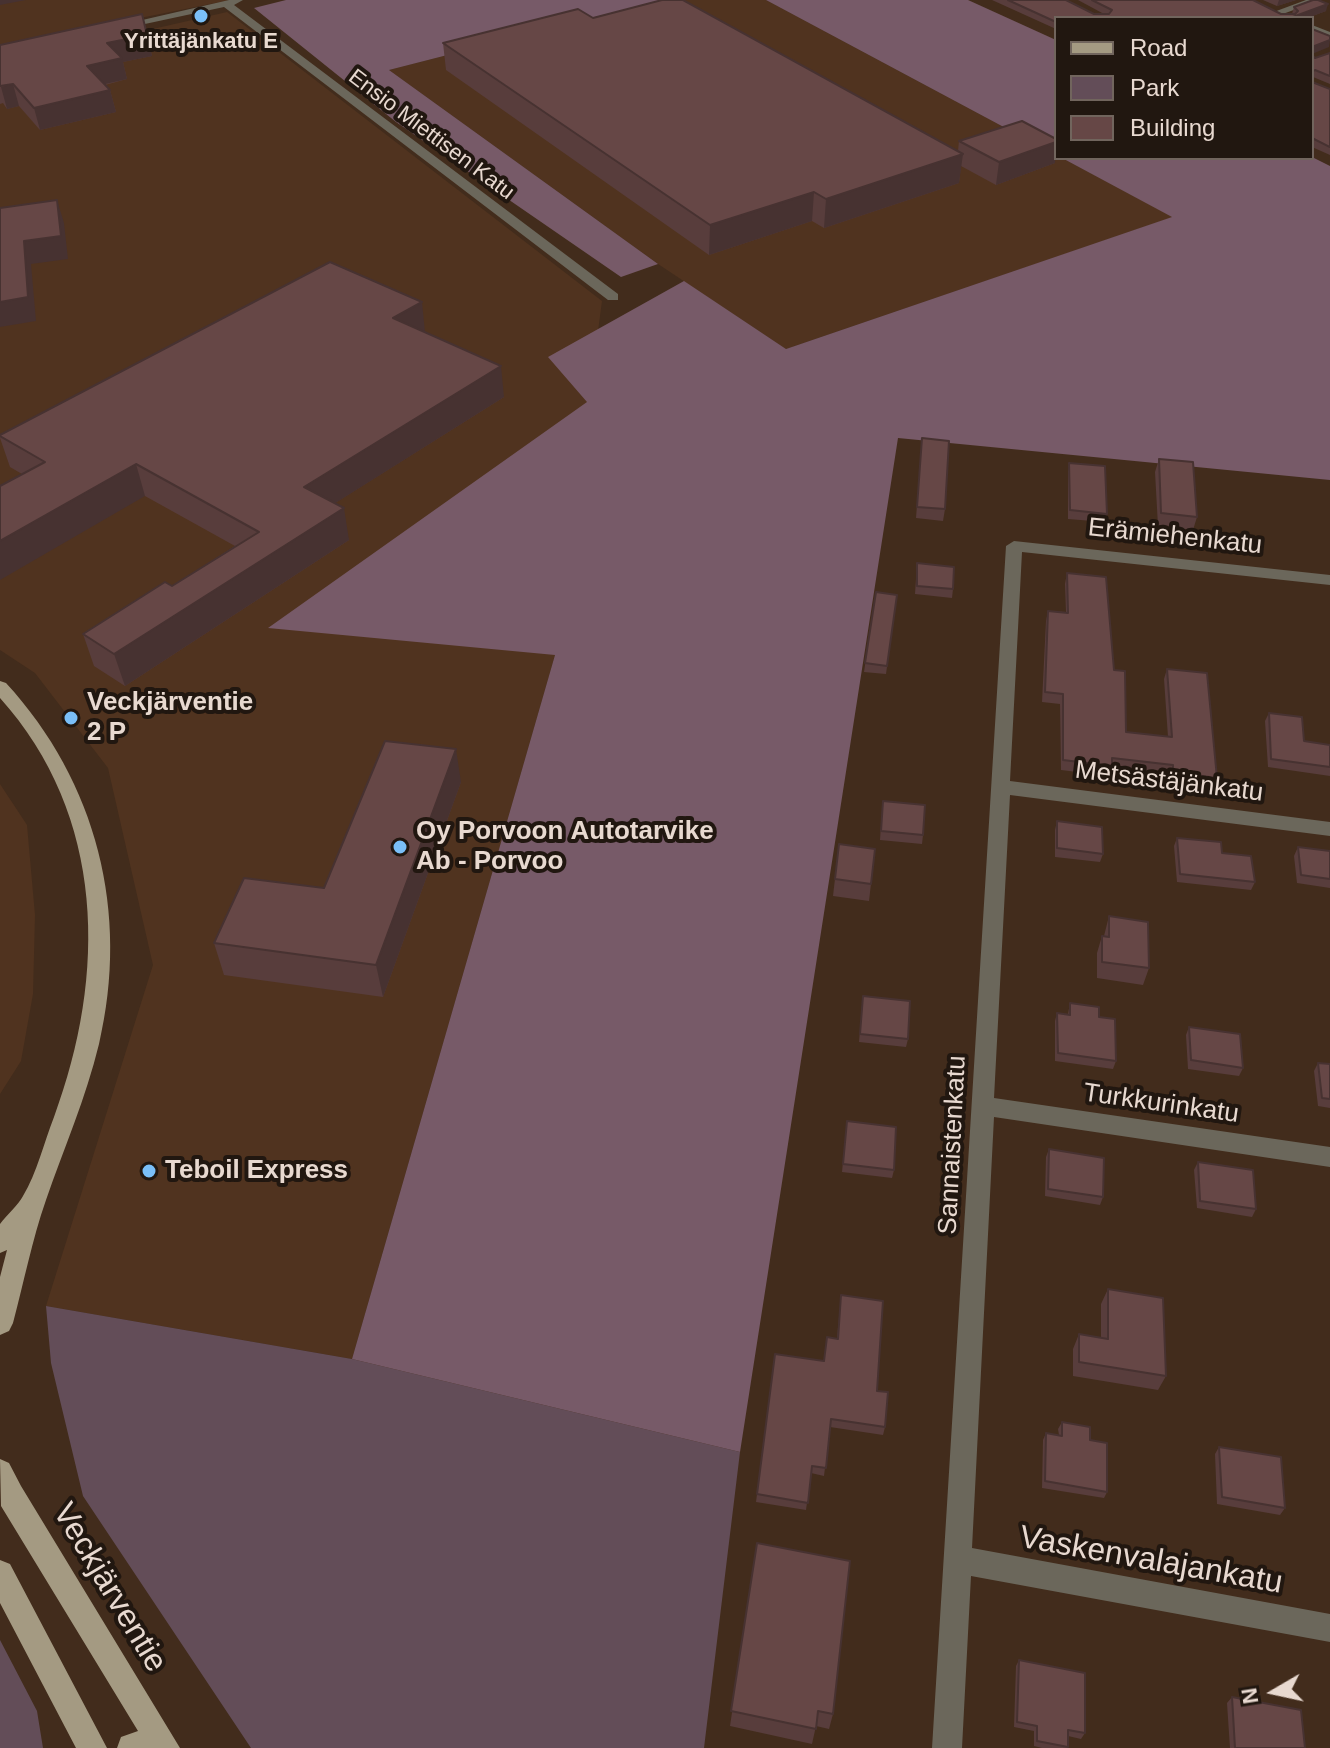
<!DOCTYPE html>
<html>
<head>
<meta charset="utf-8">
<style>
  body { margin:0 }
  #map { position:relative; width:1330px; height:1748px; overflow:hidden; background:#422c1c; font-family:Arial,sans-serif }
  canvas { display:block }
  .legend { position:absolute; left:1054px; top:16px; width:260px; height:144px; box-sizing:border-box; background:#211710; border:2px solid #71655d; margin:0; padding:10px 14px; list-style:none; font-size:24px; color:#e8d9d0 }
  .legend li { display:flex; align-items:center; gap:16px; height:40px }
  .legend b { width:40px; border:2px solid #71655d }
  .north { position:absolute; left:1234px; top:1652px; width:80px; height:80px; -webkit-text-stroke:6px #211710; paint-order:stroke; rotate:261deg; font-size:22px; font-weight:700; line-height:32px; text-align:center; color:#e8d9d0 }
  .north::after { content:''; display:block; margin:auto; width:28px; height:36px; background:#e8d9d0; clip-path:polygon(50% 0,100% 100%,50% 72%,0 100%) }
</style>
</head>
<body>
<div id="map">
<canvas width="1330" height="1748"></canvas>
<ul class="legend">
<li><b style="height:10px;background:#a49a82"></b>Road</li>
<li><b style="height:22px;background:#634d58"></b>Park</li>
<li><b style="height:22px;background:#664746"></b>Building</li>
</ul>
<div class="north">N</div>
</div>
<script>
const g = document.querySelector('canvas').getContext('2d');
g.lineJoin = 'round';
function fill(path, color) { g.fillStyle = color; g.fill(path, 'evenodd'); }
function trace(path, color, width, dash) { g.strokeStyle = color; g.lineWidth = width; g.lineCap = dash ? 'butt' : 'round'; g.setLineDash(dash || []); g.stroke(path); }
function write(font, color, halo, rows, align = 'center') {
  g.font = font + ' Arial,sans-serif'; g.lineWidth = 8; g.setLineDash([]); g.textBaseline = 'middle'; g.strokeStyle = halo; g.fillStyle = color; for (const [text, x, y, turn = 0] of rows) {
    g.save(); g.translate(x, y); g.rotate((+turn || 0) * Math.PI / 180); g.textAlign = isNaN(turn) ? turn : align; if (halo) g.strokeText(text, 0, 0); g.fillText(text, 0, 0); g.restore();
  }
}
fill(new Path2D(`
  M0,0H230L0,46Z
  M662,0H766L1056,155V158H1062L1173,217L786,349L658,264L389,70Z
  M227,12L602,301L555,655L352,1359L46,1306L153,965L108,768L35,673L0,650V64Z
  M0,784L27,825L35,915L33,994L21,1061L0,1094Z`), '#50331f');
fill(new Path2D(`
  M46,1306L352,1359L740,1452L704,1748H251L83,1496L51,1363Z
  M0,1640L37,1711L43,1748H0Z`), '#634d58');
fill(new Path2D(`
  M286,0H662L389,70L658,264L621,277L396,122L254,8Z
  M766,0H968L1056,40V155Z
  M1312,157L1330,166V480L898,438L740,1452L352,1359L555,655L268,628L587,402L548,357L684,281L786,349L1172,217L1062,158Z`), '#775a68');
fill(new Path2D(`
  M229,0H243L234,5L618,294V300H608L224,7L117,30L112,27Z
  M1306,0H1321L1280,15L1271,13Z
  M1312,25L1330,32V39L1312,32Z
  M1014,541L1330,575V585L1022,552L1010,781L1330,822V836L1010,795L994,1098L1330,1147V1167L994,1117L972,1548L1330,1614V1642L971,1576L962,1748H932L1006,546Z`), '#6b675b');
fill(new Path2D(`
  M0,681L6,683C97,782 130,913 99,1044C86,1098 64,1148 46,1200C32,1240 24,1282 13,1323L9,1331L0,1335V1277L7,1250L0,1253V1224C7,1215 18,1205 23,1196C37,1173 44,1142 54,1117C107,975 106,816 0,698Z
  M0,1459L9,1463L21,1486L180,1748H117L121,1737L138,1731L1,1506Z
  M0,1560L10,1564L107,1748H76L0,1603Z`), '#a49a82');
fill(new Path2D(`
  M992,0H1066L1094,14H1104L1078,0H1253L1281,14H1292L1294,7L1326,11L1307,18H1056V29Z
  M1263,0H1296L1277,6Z
  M142,14L152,56L123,62L127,79L105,85L110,90L116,112L40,130L19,106L7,109L3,103L0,104V45Z
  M593,18L958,151L959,141L1056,139L1055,163L996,185L961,166L959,183L824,228L812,221L709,255L446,70L443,43Z
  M1330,53V84L1313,77L1315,58Z
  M1312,82L1330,89V155L1312,147Z
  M425,332L504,397L335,503L349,540L125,686L94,666L83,634L172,586L235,546L145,496L22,474L10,467L0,438V435Z
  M922,438L945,509L943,521L916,518Z
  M1159,459L1197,517L1193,530L1158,526L1155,472Z
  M1069,463L1107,514L1105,522L1068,519V471Z
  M917,563L953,589L952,598L915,594Z
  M1067,573L1114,670L1126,732L1168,737L1164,679L1167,669L1217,778L1213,788L1170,783L1169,775L1112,768L1109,776L1061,770L1060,704L1042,702L1046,621L1048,611L1066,612L1065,584Z
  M876,592L897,595L886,674L864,672Z
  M1269,713L1304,741L1330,745V776L1268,767L1265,721Z
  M461,782L383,997L224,975L214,943L324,888Z
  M882,810L923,835L922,844L880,840Z
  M1057,821L1103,854L1100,862L1055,857V830Z
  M1177,838L1222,853L1255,882L1251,890L1177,882L1174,846Z
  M839,844L875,849L869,901L833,896Z
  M1298,847L1330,851V888L1297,883L1294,856Z
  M1109,916L1149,968L1143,985L1097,978V953L1102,936H1104Z
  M1070,1003L1099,1017L1116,1061L1113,1069L1055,1061V1021L1057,1013L1068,1014Z
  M862,1004L908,1039L906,1047L859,1042Z
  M1189,1027L1243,1068L1239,1076L1188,1069L1186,1035Z
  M1318,1063L1330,1064V1108L1318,1106L1314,1071Z
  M846,1129L894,1170L892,1178L842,1172Z
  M1049,1149L1103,1197L1100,1205L1045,1196L1046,1157Z
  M1198,1162L1256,1209L1252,1217L1197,1208L1194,1170Z
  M1108,1289L1166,1376L1158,1390L1073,1376V1349L1079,1334L1101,1338V1304Z
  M841,1295L877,1391L885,1427L883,1435L830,1427L824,1476L811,1473L806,1510L756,1502L775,1354L824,1361L837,1338Z
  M1062,1422L1090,1440L1107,1492L1104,1498L1042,1488L1043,1440L1046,1433L1059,1435L1058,1429Z
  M1219,1447L1285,1508L1280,1515L1217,1504L1215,1454Z
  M757,1543L833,1714L829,1729L816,1726L812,1744L730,1726Z
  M1019,1660L1085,1733L1081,1739L1068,1736V1748H1042L1034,1746V1731L1014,1727L1016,1666Z
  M1232,1697L1305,1748H1230L1227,1703Z`), '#583d3c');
fill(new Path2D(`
  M0,0H26L0,5Z
  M1279,0H1296L1277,6Z
  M1328,4L1326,11L1307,18H1290Z
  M147,35L152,56L123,62L127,79L92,87L87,66L107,43Z
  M1330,40L1329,47L1312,54V47Z
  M13,84L19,106L7,109L1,87Z
  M110,90L116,112L40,130L34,108Z
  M1056,142L1055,163L996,185L999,162Z
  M963,154L959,183L824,228L826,199Z
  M814,192L812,221L709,255L710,225Z
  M57,200L64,223L68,259L31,264L36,321L0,327V302L24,241Z
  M422,302L425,332L393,318Z
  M501,366L504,397L310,519L304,487Z
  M136,464L145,496L0,580V541Z
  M344,508L349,540L125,686L114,654Z
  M456,749L461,782L383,997L376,965Z`), '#473231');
const building = new Path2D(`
  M662,0H683L963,154L826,199L814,192L710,225L443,43L578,9L593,18Z
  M1008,0H1066L1094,14H1109L1112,10L1092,0H1253L1281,14H1295L1298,11L1294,7L1313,0H1318L1328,4L1290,18H1056V22Z
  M142,14L147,35L107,43L122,58L87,66L110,90L34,108L13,84L0,86V45Z
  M1312,29L1330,36V40L1312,47Z
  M1330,53V76L1315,70L1312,72V55L1315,58Z
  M1312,82L1330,89V147L1312,138Z
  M1022,121L1056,139V142L999,162L959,141Z
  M57,200L61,236L24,241L28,297L0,302V208Z
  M330,262L422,302L393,318L501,366L304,487L344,508L114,654L83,634L165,582L172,586L259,532L136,464L0,541V486L45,462L0,436V435Z
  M922,438L949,441L945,509L917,507Z
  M1159,459L1193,462L1197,517L1161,513Z
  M1069,463L1105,466L1107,514L1070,510Z
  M917,563L954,567L953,589L917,586Z
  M1067,573L1106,577L1114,670L1125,671L1126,732L1172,737L1167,669L1207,673L1217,778L1173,772V765L1112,758V766L1063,760V694L1045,692L1048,611L1068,613Z
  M876,592L897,595L887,666L865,663Z
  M1269,713L1302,717L1304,741L1330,745V767L1271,759Z
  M385,741L456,749L376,965L214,943L244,878L324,888Z
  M883,801L925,805L923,835L881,831Z
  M1057,821L1102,827L1103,854L1057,848Z
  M1177,838L1221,842L1222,853L1251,856L1255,882L1180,874Z
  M839,844L875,849L871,884L835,879Z
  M1298,847L1330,851V879L1301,875Z
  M1109,916L1148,922L1149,968L1102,962V936L1109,937Z
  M863,996L910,1001L908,1039L860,1034Z
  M1070,1003L1099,1007V1017L1115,1019L1116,1061L1058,1053L1057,1013L1070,1015Z
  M1189,1027L1240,1034L1243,1068L1191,1060Z
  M1318,1063L1330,1064V1099L1322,1098Z
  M847,1121L896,1127L894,1170L843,1164Z
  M1049,1149L1104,1158L1103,1197L1048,1189Z
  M1198,1162L1253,1170L1256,1209L1200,1201Z
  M1108,1289L1163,1298L1166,1376L1079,1362V1334L1108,1339Z
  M841,1295L883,1301L877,1391L888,1392L885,1427L831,1419L826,1468L812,1466L808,1503L757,1494L775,1354L824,1361L827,1337L838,1339Z
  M1062,1422L1090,1427V1440L1107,1443V1492L1045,1481L1046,1433L1062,1436Z
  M1219,1447L1281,1457L1285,1508L1222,1497Z
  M757,1543L850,1561L833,1714L818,1711L816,1729L731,1711Z
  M1019,1660L1085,1673V1733L1068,1730V1747L1037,1741V1726L1017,1722Z
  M1232,1697L1301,1710L1305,1748H1235Z`);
fill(building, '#664746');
trace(building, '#473231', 2);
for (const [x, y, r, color] of [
  [201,16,8,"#7abff8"],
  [71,718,8,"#7abff8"],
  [400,847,8,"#7abff8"],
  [149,1171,8,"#7abff8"]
]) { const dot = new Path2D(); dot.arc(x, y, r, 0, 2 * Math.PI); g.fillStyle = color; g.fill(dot); trace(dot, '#211710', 3); }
write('bold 22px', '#e8d9d0', '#211710', [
  ["Yrittäjänkatu E",201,42]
]);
write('22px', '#e8d9d0', '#211710', [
  ["Ensio Miettisen Katu",431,135,37]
]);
write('26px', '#e8d9d0', '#211710', [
  ["Erämiehenkatu",1175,537,6],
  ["Metsästäjänkatu",1169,782,7],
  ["Turkkurinkatu",1161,1104,8],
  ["Sannaistenkatu",953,1145,-87]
]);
write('bold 26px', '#e8d9d0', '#211710', [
  ["Veckjärventie",87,703],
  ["2 P",87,733],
  ["Oy Porvoon Autotarvike",416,832],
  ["Ab - Porvoo",416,862],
  ["Teboil Express",165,1171]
], 'left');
write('32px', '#e8d9d0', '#211710', [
  ["Vaskenvalajankatu",1151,1561,10],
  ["Veckjärventie",109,1588,59]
]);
</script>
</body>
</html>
